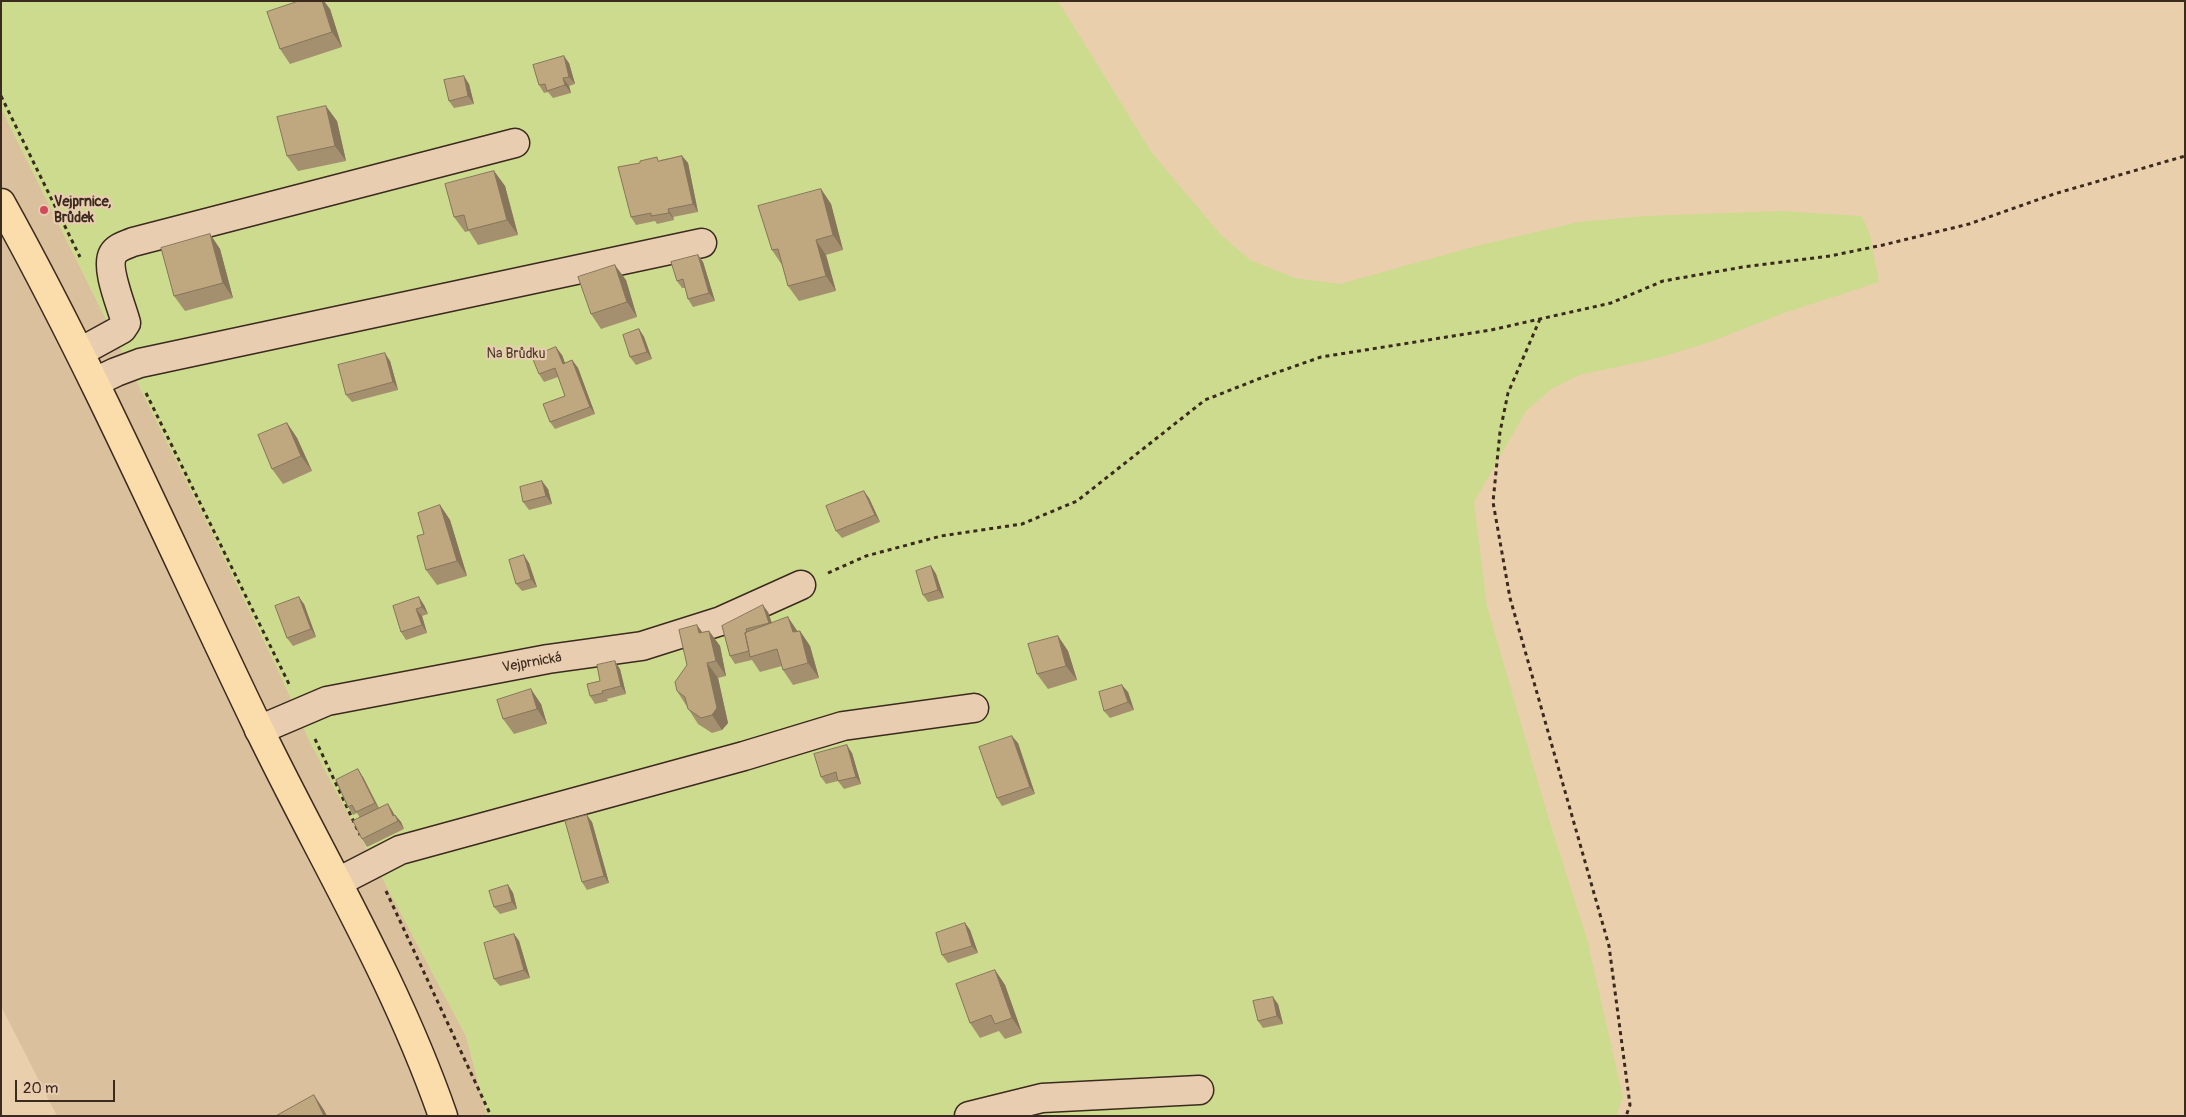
<!DOCTYPE html>
<html>
<head>
<meta charset="utf-8">
<style>
  body { margin:0 }
  #map { position:relative; width:2186px; height:1117px; overflow:hidden; background:#eacfac; font-family:Pangolin,sans-serif }
  canvas { display:block }
  .frame { position:absolute; inset:0; border:2px solid #3b2a1e; pointer-events:none }
  .scale { position:absolute; left:15px; top:1080px; width:100px; height:22px; box-sizing:border-box; border:2px solid #3b2a1e; border-top:0; padding-left:6px; font-size:15px; line-height:18px; white-space:nowrap; color:#3b2a1e; -webkit-text-stroke:4px #e9cdb0; paint-order:stroke }
</style>
</head>
<body>
<div id="map">
<canvas width="2186" height="1117"></canvas>
<div class="frame"></div>
<div class="scale">20 m</div>
</div>
<script>
const g = document.querySelector('canvas').getContext('2d');
g.lineJoin = 'round';
function fill(path, color) { g.fillStyle = color; g.fill(path, 'evenodd'); }
function trace(path, color, width, dash) { g.strokeStyle = color; g.lineWidth = width; g.lineCap = dash ? 'butt' : 'round'; g.setLineDash(dash || []); g.stroke(path); }
function write(font, color, halo, rows, align = 'center') {
  g.font = font + ' Pangolin,sans-serif'; g.lineWidth = 4.5; g.setLineDash([]); g.textBaseline = 'middle'; g.strokeStyle = halo; g.fillStyle = color; for (const [text, x, y, turn = 0] of rows) {
    g.save(); g.translate(x, y); g.rotate((+turn || 0) * Math.PI / 180); g.textAlign = isNaN(turn) ? turn : align; if (halo) g.strokeText(text, 0, 0); g.fillText(text, 0, 0); g.restore();
  }
}
fill(new Path2D(`
  M1,108L210,529L279,672L310,742L466,1036L487,1116H57L1,1006Z`), '#dac09c');
fill(new Path2D(`
  M1,1H1058L1152,153L1220,234L1250,260L1295,278L1340,284L1476,246L1579,222L1645,216L1780,211L1862,216L1870,235L1879,282L1784,313L1707,343L1654,359L1579,375L1550,390L1526,411L1474,502L1487,606L1547,813L1587,939L1623,1097L1616,1116H487L466,1036L310,742L279,672L210,529L1,108Z`), '#ccdb8e');
const minor = new Path2D(`
  M80,352L122,329L126,323C122,307 105,268 113,254C117,247 126,245 133,242L515,143
  M95,382L116,372L140,363L702,243
  M259,730L327,701L548,659L642,646L721,621L801,585
  M338,882L400,850L744,756L843,726L974,708
  M969,1116L1042,1098L1199,1090`);
const major = new Path2D(`
  M1,203C96,374 174,553 259,729C322,859 395,978 443,1116`);
trace(minor, '#3b2a1e', 31);
trace(major, '#3b2a1e', 31);
trace(new Path2D(`
  M1,96L80,257
  M1540,319L1508,393L1500,432L1493,502L1510,598L1609,946L1630,1105L1626,1116
  M146,393L289,684
  M828,573L866,556L941,536L1022,524L1077,501L1205,400L1261,378L1321,357L1491,330L1611,303L1663,281L1743,267L1830,256L1883,245L1969,224L2054,194L2185,156
  M315,739L360,835
  M386,891L491,1116`), '#3b2a1e', 3, [4, 4]);
trace(minor, '#e9cdb0', 28);
trace(major, '#faddab', 28);
fill(new Path2D(`
  M330,9L342,47L290,64L280,49Z
  M569,63L575,84L569,86L571,93L553,98L548,92L544,93L539,85Z
  M469,84L474,104L454,108L449,101Z
  M337,121L346,161L298,171L287,156Z
  M682,156L688,163L698,212L673,217L674,220L657,224L655,221L636,225L631,217L660,160Z
  M494,171L505,186L518,235L478,245L469,231L465,232L454,217Z
  M821,189L831,204L843,250L826,255L836,291L799,301L788,286L782,265L772,250Z
  M210,234L220,249L233,298L185,311L174,296Z
  M698,255L703,262L715,301L693,307L688,299L685,288H682L677,281Z
  M626,280L637,317L601,329L591,314Z
  M639,329L644,337L652,359L636,365L630,357Z
  M562,355L565,363L572,360L578,368L595,414L555,429L550,422L565,396L558,377L544,382L539,374Z
  M390,361L398,390L352,402L346,395Z
  M287,423L297,438L312,471L283,484L272,469Z
  M548,489L552,504L529,510L523,502Z
  M869,498L880,522L842,538L836,531Z
  M440,505L450,520L467,576L437,585L426,570L424,534Z
  M529,563L537,587L522,591L516,584Z
  M931,566L936,574L944,598L928,602L923,595Z
  M304,604L316,637L293,646L287,638Z
  M424,605L428,614L422,616L427,633L406,640L401,632L393,606Z
  M768,612L772,623L798,631H800L810,646L819,678L793,685L783,670L782,666L760,672L752,660L735,664L730,656L722,626Z
  M709,631L720,646L726,676L718,678L728,723L722,730L712,733L698,724L677,691L687,665L702,633Z
  M1058,636L1068,651L1077,680L1048,689L1037,674Z
  M620,669L626,694L607,699L608,701L595,704L590,696L600,681Z
  M1128,692L1134,710L1110,718L1104,711Z
  M541,704L547,724L514,734L503,719Z
  M1018,743L1035,794L1002,806L997,798Z
  M852,753L861,784L844,789L838,781L826,784L821,777Z
  M363,777L379,808L388,804L394,815H395L401,822L404,829L367,847L362,839L360,818L357,813L353,815L348,807Z
  M592,822L609,883L587,890L582,882Z
  M508,885L513,893L517,909L500,914L494,907Z
  M965,923L970,930L978,953L948,963L942,955Z
  M514,934L519,941L530,978L500,986L494,979Z
  M995,970L1005,985L1022,1033L1005,1039L999,1031L980,1038L970,1023Z
  M1278,1004L1283,1024L1263,1028L1258,1021Z`), '#a4906e');
fill(new Path2D(`
  M322,1H324L330,9L342,47L332,32Z
  M564,56L569,63L575,84L569,77Z
  M464,76L469,84L474,104L468,96Z
  M563,78L569,86L571,93L565,85Z
  M326,106L337,121L346,161L335,146Z
  M682,156L688,163L698,212L693,204Z
  M494,171L505,186L518,235L507,220Z
  M821,189L831,204L843,250L833,235Z
  M668,209L673,217L674,220L669,213Z
  M210,234L220,249L233,298L223,283Z
  M816,240L826,255L836,291L826,276Z
  M698,255L703,262L715,301L709,293Z
  M615,265L626,280L637,317L627,302Z
  M639,329L644,337L652,359L647,352Z
  M556,347L562,355L568,371L563,364Z
  M385,353L390,361L398,390L393,382Z
  M572,360L578,368L595,414L590,407Z
  M287,423L297,438L312,471L301,456Z
  M542,481L548,489L552,504L546,496Z
  M864,491L869,498L880,522L875,515Z
  M440,505L450,520L467,576L457,561Z
  M524,555L529,563L537,587L531,579Z
  M931,566L936,574L944,598L938,590Z
  M299,597L304,604L316,637L311,629Z
  M419,597L424,605L428,614L422,607Z
  M763,605L768,612L774,630L769,623Z
  M416,609L422,616L427,633L422,625Z
  M788,617L798,632H793Z
  M697,625L708,640L699,633Z
  M709,631L720,646L726,676L716,661Z
  M800,631L810,646L819,678L808,663Z
  M1058,636L1068,651L1077,680L1066,666Z
  M615,661L620,669L626,694L621,686Z
  M707,663L718,678L728,723L722,730L712,715Z
  M1122,685L1128,692L1134,710L1128,702Z
  M531,689L541,704L547,724L537,709Z
  M1012,736L1018,743L1035,794L1030,787Z
  M847,745L852,753L861,784L856,777Z
  M358,769L363,777L380,811L375,803Z
  M388,804L393,812L398,823L393,816Z
  M395,815L401,822L404,829L398,821Z
  M587,815L592,822L609,883L604,876Z
  M508,885L513,893L517,909L512,902Z
  M965,923L970,930L978,953L972,946Z
  M514,934L519,941L530,978L524,970Z
  M995,970L1005,985L1022,1033L1012,1018Z
  M1273,997L1278,1004L1283,1024L1277,1016Z
  M314,1095L324,1110L327,1116H324Z`), '#86755a');
const building = new Path2D(`
  M299,1H322L332,32L280,49L267,12Z
  M564,56L569,77L563,78L565,85L547,91L545,84L539,85L533,65Z
  M464,76L468,96L449,101L444,80Z
  M326,106L335,146L287,156L277,117Z
  M682,156L693,204L668,209L669,213L651,216V213L631,217L618,167L640,163V161L657,157L658,161Z
  M494,171L507,220L468,230L464,215L454,217L445,184Z
  M821,189L833,235L816,240L826,276L788,286L778,249L772,250L758,206Z
  M210,234L223,283L174,296L161,248Z
  M698,255L709,293L688,299L683,279L677,281L671,262Z
  M615,265L627,302L591,314L578,277Z
  M639,329L647,352L630,357L623,335Z
  M556,347L563,364L572,360L590,407L550,422L543,404L565,396L555,368L539,374L532,357Z
  M385,353L393,382L346,395L338,365Z
  M287,423L301,456L272,469L258,435Z
  M542,481L546,496L523,502L520,487Z
  M864,491L875,515L836,531L826,506Z
  M440,505L457,561L426,570L417,536L424,534L418,513Z
  M524,555L531,579L516,584L509,560Z
  M931,566L938,590L923,595L916,571Z
  M299,597L311,629L287,638L275,606Z
  M419,597L422,607L416,609L422,625L401,632L393,606Z
  M763,605L769,623L746,629L747,632L745,633L749,651L730,656L722,626Z
  M788,617L793,632L800,631L808,663L783,670L777,649L750,657L745,633Z
  M697,625L699,633L709,631L716,661L707,663L717,708L712,715L701,718L688,709L685,697L677,691L675,682L687,665L679,630Z
  M1058,636L1066,666L1037,674L1028,644Z
  M615,661L621,686L602,691L603,693L590,696L587,684L600,681L597,665Z
  M1122,685L1128,702L1104,711L1099,692Z
  M531,689L537,709L503,719L497,700Z
  M1012,736L1030,787L997,798L979,747Z
  M847,745L856,777L838,781L836,772L821,777L814,754Z
  M358,769L375,803L356,812L352,805L348,807L336,780Z
  M388,804L393,816L395,815L398,821L362,839L353,821Z
  M587,815L604,876L582,882L565,821Z
  M508,885L512,902L494,907L489,891Z
  M965,923L972,946L942,955L936,933Z
  M514,934L524,970L494,979L484,943Z
  M995,970L1012,1018L995,1024L991,1015L970,1023L956,984Z
  M1273,997L1277,1016L1258,1021L1253,1001Z
  M314,1095L324,1116H276Z`);
fill(building, '#bfa780');
trace(building, '#86755a', 1);
for (const [x, y, r, color] of [
  [44,210,5,"#d1495b"]
]) { const dot = new Path2D(); dot.arc(x, y, r, 0, 2 * Math.PI); g.fillStyle = color; g.fill(dot); trace(dot, '#e9cdb0', 2); }
write('bold 14px', '#3b2a1e', '#e9cdb0', [
  ["Vejprnice,",54,202],
  ["Brůdek",54,218]
], 'left');
write('14px', '#4a3c29', '#e9cdb0', [
  ["Na Brůdku",516,354]
]);
write('14px', '#3b2a1e', '#e9cdb0', [
  ["Vejprnická",532,663,-10]
]);
</script>
</body>
</html>
